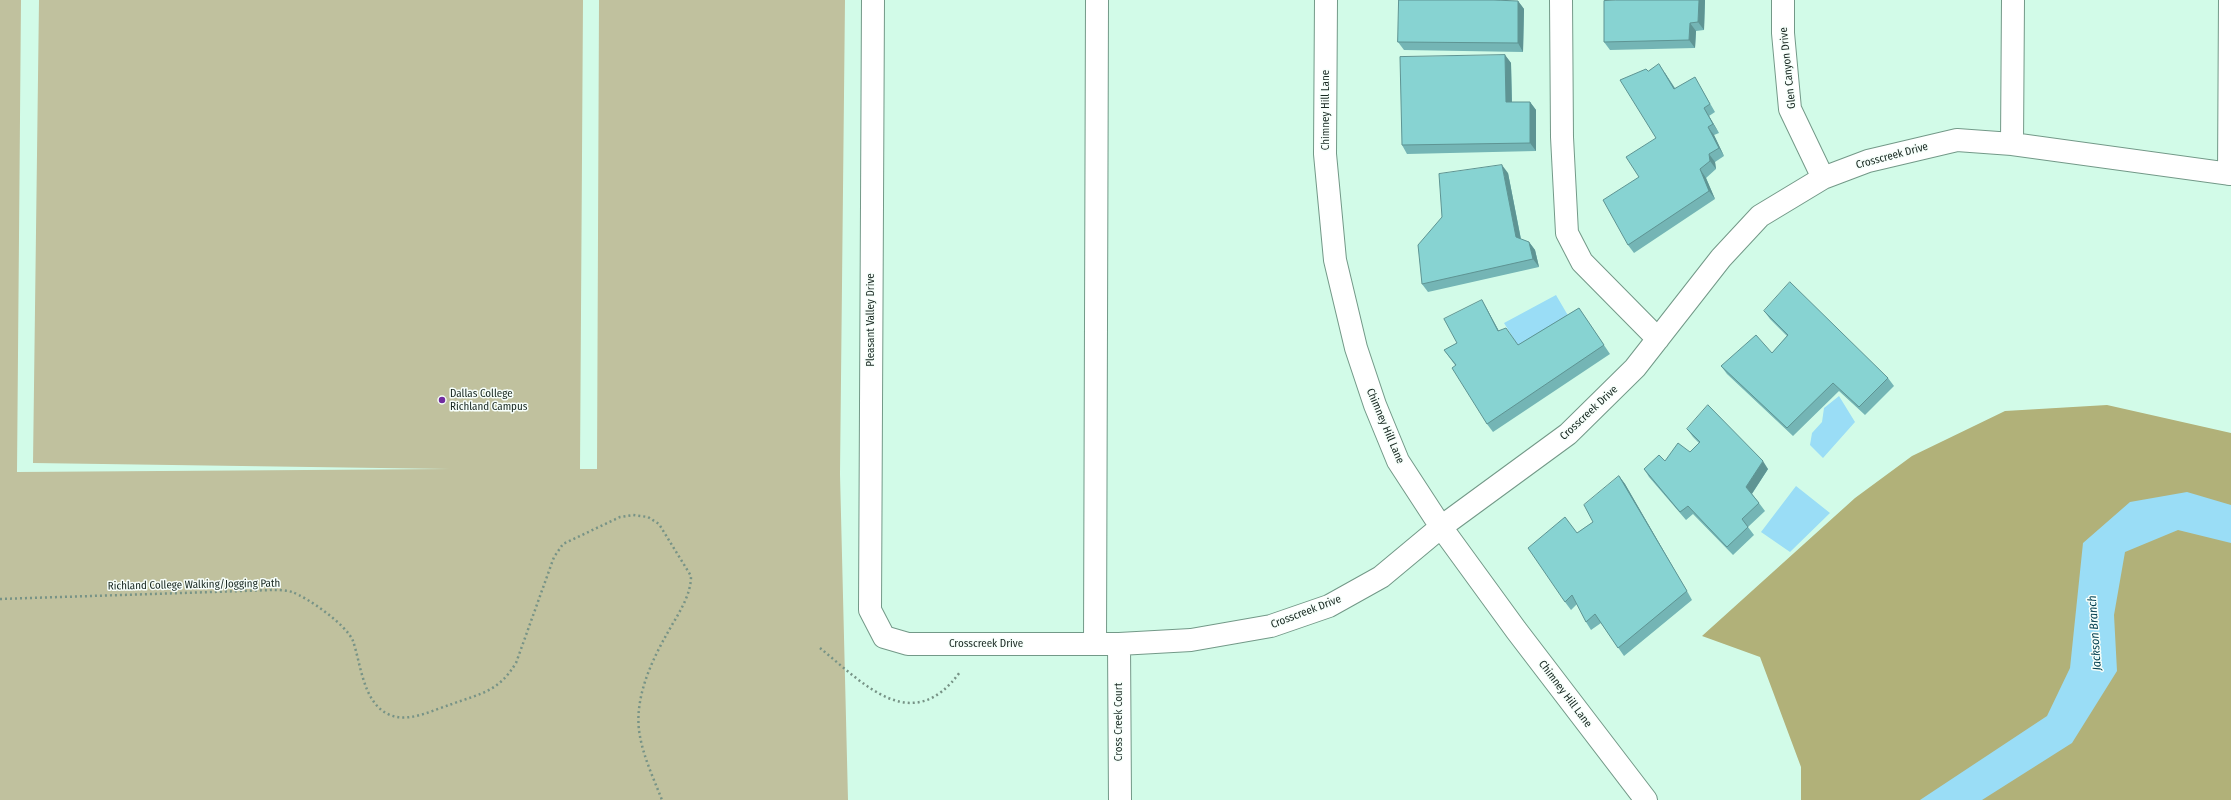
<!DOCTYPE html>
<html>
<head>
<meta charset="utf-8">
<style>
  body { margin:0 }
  canvas { display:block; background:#d2fbe8 }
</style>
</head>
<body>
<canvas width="2231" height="800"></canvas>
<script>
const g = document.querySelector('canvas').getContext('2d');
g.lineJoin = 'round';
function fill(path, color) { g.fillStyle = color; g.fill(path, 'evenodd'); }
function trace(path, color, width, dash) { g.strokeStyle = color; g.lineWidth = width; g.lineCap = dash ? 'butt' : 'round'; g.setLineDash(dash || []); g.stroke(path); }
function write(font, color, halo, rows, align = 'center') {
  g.font = font + ' "Fira Sans Condensed",sans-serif'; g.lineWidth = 3; g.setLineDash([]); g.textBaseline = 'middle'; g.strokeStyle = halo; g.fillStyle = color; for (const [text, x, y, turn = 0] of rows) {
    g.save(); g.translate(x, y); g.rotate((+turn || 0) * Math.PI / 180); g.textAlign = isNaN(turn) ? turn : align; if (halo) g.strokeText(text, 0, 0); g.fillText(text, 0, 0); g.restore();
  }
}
fill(new Path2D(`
  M0,0H21L17,472L450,469L33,463L39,0H583L580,469H597L599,0H845L840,474L848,800H0Z`), '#c0c19e');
fill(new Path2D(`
  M2107,405L2231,433V800H1801V767L1760,657L1702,636L1855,498L1912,456L2005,411Z`), '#b1b179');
fill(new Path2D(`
  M1556,295L1573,324L1523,354L1504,323Z
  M1839,396L1855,422L1823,458L1810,445L1812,433L1822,422L1824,408Z
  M1796,486L1830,513L1790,552L1761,532Z
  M2187,492L2231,505V543L2178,530L2125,552L2114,615L2117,671L2072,743L1982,800H1920L2047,716L2070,668L2083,543L2130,502Z`), '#9addf6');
const minor = new Path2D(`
  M873,0L870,610L884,637L908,644H1119L1191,640L1271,626L1329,606L1381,577L1441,527L1568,434L1635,368L1721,258L1760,216L1823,178L1868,161L1957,140L2012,144L2231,174
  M1326,0L1325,154L1335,260L1356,348L1375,405L1398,461L1441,527L1516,630L1646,800
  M1561,0L1562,137L1567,233L1582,262L1658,339
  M1783,0V33L1790,109L1823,178
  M2012,144L2013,0
  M2229,174L2230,0
  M1095,644L1097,0
  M1119,644L1120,800`);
trace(minor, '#739988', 24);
trace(new Path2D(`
  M0,599L273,590C279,590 286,590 292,592C307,597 347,625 353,641C361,664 363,704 390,715C409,723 433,710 452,704C482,693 498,692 516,663L554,557L563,544L620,517L633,515L648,517L659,524L691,576C691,596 678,614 668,632C652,660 635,696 639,730C642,754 653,777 662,800
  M820,648C863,683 912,738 960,672`), '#779386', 2.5, [2, 3]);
trace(minor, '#fff', 22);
fill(new Path2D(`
  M1399,0H1500V1H1518L1524,9L1523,52L1404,50L1398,42Z
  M1705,0L1704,30L1696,31L1695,48L1610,50L1604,42Z
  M1505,55L1511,63L1512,102H1530L1536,110V151L1407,154L1402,145Z
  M1648,71L1665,73L1675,88L1700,86L1715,112L1709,116L1719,133L1714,135L1724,156L1715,162L1716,169L1706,178L1715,199L1634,253L1628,245L1639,177L1656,138Z
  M1508,173L1521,239L1529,242L1535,250L1539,267L1428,292L1422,284Z
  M1482,300L1487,309L1499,331L1518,345L1579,308L1610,354L1493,432L1487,424L1455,365L1444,350L1457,343Z
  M1764,311L1888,378L1894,386L1865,415L1839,391L1793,436L1727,374L1721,366L1772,353L1787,336L1770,319Z
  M1687,429L1768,469L1752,494L1759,503L1765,511L1748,527L1754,535L1733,555L1693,514L1686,520L1649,477L1644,469L1690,452L1699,443L1693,437Z
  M1619,476L1625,484L1692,600L1624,656L1601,623L1591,630L1586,622L1577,604L1571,610L1565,602L1577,533L1593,522Z`), '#74b5b5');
fill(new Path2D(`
  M1699,0H1705L1704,30L1698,22Z
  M1518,1L1524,9L1523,52L1518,43Z
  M1690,23L1696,31L1695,48L1689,40Z
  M1505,55L1511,63L1512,111L1506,102Z
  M1659,64L1665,73L1680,97L1674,89Z
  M1530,102L1536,110V151L1530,143Z
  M1704,108L1709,116L1719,133L1713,124Z
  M1708,127L1714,135L1724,156L1719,148Z
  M1709,154L1715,162L1716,169L1710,161Z
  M1502,165L1508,173L1522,245L1516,237Z
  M1700,169L1706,178L1715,199L1709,191Z
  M1529,242L1535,250L1539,267L1533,259Z
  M1482,300L1487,309L1503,339L1498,331Z
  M1763,461L1768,469L1751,495L1746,487Z
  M1619,476L1625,484L1692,600L1687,591Z`), '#5e9493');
const building = new Path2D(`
  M1399,0H1494L1518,1V43L1398,42Z
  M1616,0H1699L1698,22L1690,23L1689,40L1604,42V1Z
  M1505,55L1506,102H1530V143L1402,145L1400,57Z
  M1659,64L1674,89L1695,77L1710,104L1704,108L1713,124L1708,127L1719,148L1709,154L1710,161L1700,169L1709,191L1628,245L1603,200L1639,177L1626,157L1656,138L1620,80L1646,69L1648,71Z
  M1502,165L1516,237L1529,242L1533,259L1422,284L1418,245L1442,217L1439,174Z
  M1790,282L1888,378L1859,407L1833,383L1787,428L1721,366L1756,335L1772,353L1788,335L1764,311Z
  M1482,300L1498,331L1506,328L1518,345L1579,308L1604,345L1487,424L1452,368L1456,365L1444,350L1457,343L1444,319Z
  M1708,405L1763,461L1746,487L1759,503L1742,519L1748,527L1727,547L1688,506L1680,512L1644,469L1659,455L1665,461L1678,443L1690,452L1700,442L1687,429Z
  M1619,476L1687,591L1618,648L1595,614L1586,622L1572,595L1565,602L1528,548L1565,517L1577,533L1593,522L1584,505Z`);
fill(building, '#87d3d2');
trace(building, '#5e9493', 1);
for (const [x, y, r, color] of [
  [442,400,4,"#722ca0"]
]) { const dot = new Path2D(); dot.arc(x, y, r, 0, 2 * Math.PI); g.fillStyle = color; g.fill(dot); trace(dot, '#f7fffb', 1.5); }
write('11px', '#172720', '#f7fffb', [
  ["Glen Canyon Drive",1788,68,-96],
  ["Chimney Hill Lane",1326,110,-90],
  ["Crosscreek Drive",1892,156,-15],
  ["Pleasant Valley Drive",871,320,-90],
  ["Crosscreek Drive",1589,413,-43],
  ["Chimney Hill Lane",1385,426,67],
  ["Richland College Walking/Jogging Path",194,585,-1],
  ["Crosscreek Drive",1306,612,-21],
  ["Crosscreek Drive",986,644],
  ["Chimney Hill Lane",1565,694,53],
  ["Cross Creek Court",1119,722,-90]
]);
write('11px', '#172720', '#f7fffb', [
  ["Dallas College",450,394],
  ["Richland Campus",450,407]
], 'left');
write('italic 12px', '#003e4f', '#f7fffb', [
  ["Jackson Branch",2095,633,-94]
]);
</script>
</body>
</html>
